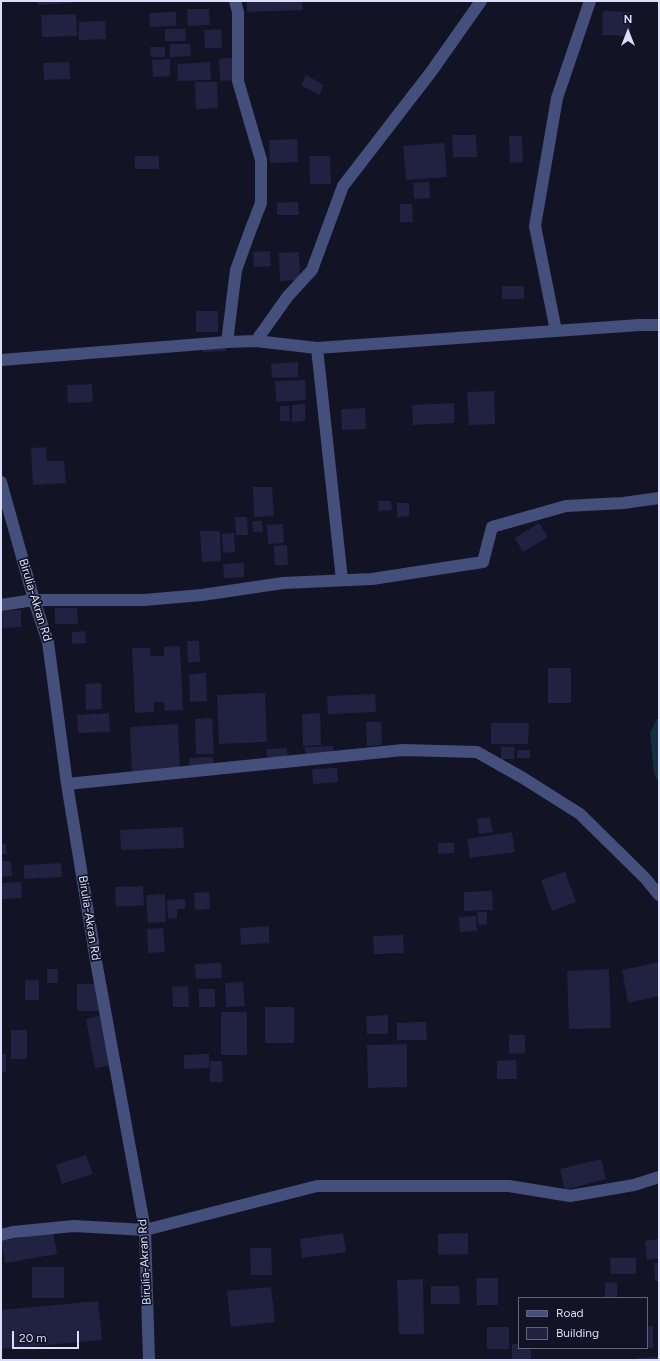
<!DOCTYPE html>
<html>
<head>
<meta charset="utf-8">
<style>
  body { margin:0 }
  #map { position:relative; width:660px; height:1361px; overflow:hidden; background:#121324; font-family:Figtree,sans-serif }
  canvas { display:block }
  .frame { position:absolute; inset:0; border:2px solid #dadefa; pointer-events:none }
  .legend { position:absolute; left:518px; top:1297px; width:130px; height:52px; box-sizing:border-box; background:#121324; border:1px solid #62647a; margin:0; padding:5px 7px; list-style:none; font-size:12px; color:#dadefa }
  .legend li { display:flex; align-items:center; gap:8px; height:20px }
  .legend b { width:20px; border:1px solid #62647a }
  .north { position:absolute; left:608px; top:12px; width:40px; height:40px; -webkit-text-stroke:3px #121324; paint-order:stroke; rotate:0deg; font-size:11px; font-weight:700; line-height:16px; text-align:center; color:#dadefa }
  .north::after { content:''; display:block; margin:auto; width:14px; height:18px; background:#dadefa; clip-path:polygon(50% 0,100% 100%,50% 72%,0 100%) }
  .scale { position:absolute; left:12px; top:1331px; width:67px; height:18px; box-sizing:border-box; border:2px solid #dadefa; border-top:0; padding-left:5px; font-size:12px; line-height:14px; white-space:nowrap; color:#dadefa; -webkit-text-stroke:3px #121324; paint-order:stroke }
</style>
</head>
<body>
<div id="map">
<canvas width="660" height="1361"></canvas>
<div class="frame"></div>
<ul class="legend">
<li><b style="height:5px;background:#444f7c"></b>Road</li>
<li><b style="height:11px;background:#212242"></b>Building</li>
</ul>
<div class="north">N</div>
<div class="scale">20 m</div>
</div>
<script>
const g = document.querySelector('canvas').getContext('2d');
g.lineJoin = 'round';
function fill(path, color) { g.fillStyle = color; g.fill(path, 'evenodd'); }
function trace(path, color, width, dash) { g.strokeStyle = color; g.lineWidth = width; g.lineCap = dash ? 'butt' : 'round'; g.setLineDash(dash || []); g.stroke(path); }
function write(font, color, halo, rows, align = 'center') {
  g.font = font + ' Figtree,sans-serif'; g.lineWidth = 3.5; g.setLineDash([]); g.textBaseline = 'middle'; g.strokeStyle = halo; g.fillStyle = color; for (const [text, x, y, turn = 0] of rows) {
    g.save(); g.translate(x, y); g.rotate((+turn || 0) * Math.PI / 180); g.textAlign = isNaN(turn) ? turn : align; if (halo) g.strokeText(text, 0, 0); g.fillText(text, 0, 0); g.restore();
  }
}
fill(new Path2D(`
  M657,719H659V784L654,773L650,732Z`), '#132f40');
fill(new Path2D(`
  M38,1H72V3L38,5Z
  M247,1H302L303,10L247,12Z
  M187,9H209L210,25L188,26Z
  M603,11L631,12L630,36L602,35Z
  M176,12V26L150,27L149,13Z
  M76,14L77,36L42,37L41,15Z
  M105,21L106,39L79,40V22Z
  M165,29H185L186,41H165Z
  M221,29L222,48H205L204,30Z
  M170,44H190L191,56L170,57Z
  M150,47H165V57H151Z
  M232,58L233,80L220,81L219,59Z
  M170,59V76L153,77L152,60Z
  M69,62L70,79L44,80L43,63Z
  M210,62L211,80L178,81L177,64Z
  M306,75L324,85L319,95L301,85Z
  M195,82H217L218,108L196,109Z
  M452,135H476L477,157H453Z
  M509,136H522L523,162L510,163Z
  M297,139L298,162L270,163L269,140Z
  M444,143L447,177L406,180L403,146Z
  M135,156H159V169H135Z
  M309,156H330L331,184H310Z
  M429,182L430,198L414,199L413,183Z
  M298,202L299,215H277V203Z
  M400,204H412L413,222H400Z
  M270,251L271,266L254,267L253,252Z
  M299,252L300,280L280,281L279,253Z
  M502,286H524V299H502Z
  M196,311H218V332H196Z
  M225,339L226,351L203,352L202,340Z
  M298,362V377L272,378L271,364Z
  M305,380L306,400L276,402L275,381Z
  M92,384L93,402L68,403L67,385Z
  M494,391L495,424L469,425L467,392Z
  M454,403V423L413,425L412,405Z
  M305,404V421L292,422V405Z
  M280,406H289L290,421H280Z
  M365,408L366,429L342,430L341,409Z
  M46,447L47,461H64L66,483L33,485L31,448Z
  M253,487H272L274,516L254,517Z
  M378,501H391L392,510L379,511Z
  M397,503H409V516L397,517Z
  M235,517H247L248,535H236Z
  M252,521H262L263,532H253Z
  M539,523L548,537L523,552L515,538Z
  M283,524L284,543L268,544L267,525Z
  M200,531H220L221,561L202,562Z
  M234,533L235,552L223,553L222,534Z
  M287,545L288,565H275L274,546Z
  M244,563V577L224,578L223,564Z
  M55,608H77L78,624H55Z
  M21,610V627L3,628L2,611Z
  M85,631L86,643L72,644V632Z
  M187,641H199L200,662L188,663Z
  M180,646L183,710L165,711L164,702H154V712L135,713L132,648H150L151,656H164V647Z
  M548,668H571V703H548Z
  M206,673L207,701L190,702L189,674Z
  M101,683L102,709L86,710L85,684Z
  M265,693L267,742L219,744L217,695Z
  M375,694L376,712L328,714L327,696Z
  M109,713L110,732L78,733L77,715Z
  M320,713L321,745L303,746L302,714Z
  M212,718L214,754H196L195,719Z
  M366,722H381L382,745L367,746Z
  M491,723H529L528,744H491Z
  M178,724L180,772L132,774L130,727Z
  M333,746V756L305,757V747Z
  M501,747H515L514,759H501Z
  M287,748L288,758L267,759V749Z
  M517,750H530V758H517Z
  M213,757L214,770L190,771L189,758Z
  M337,768L338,782L313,784L312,769Z
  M490,817L493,832L479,834L477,819Z
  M183,827L184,848L121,850L120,830Z
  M512,832L515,852L470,858L467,839Z
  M438,843H454V853L438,854Z
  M1,844H6L7,854H1Z
  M1,861H11L12,876L1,877Z
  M61,863L62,877L24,879V865Z
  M565,872L576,902L552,911L541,880Z
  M21,882L22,898L1,899V883Z
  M143,886L144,905L116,907L115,887Z
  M492,891L493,910L464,911V892Z
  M209,892L210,909L195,910L194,893Z
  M165,894L166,922L148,923L146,895Z
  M185,899V909H177V918L168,919L167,900Z
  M477,912H487V924L478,925Z
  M476,916L477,931L460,932L459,917Z
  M269,926V943L241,945L240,928Z
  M163,928L165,952L148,953L147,929Z
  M403,935L404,953L374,954L373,936Z
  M659,962V996L628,1003L622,970Z
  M221,963L222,978L196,979L195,964Z
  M47,969H58V983H47Z
  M609,969L611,1028L569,1029L567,971Z
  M25,980H39V1000H25Z
  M243,982L245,1006L226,1007L225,983Z
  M77,984H105V1011H77Z
  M188,986L189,1007H173L172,987Z
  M199,989H215V1007H199Z
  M265,1007H294V1043H265Z
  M221,1012H247V1055H221Z
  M103,1015L112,1065L95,1068L86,1019Z
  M388,1015V1034H367L366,1016Z
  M426,1022L427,1040H397V1023Z
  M11,1030H27V1059H11Z
  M509,1035H525V1053L509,1054Z
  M407,1044V1087L368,1088L367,1045Z
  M1,1054H6V1072H1Z
  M209,1054V1068L184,1069V1055Z
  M516,1060L517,1079H497V1061Z
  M210,1061H222L223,1082H210Z
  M86,1155L93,1174L62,1184L56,1165Z
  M601,1159L606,1179L565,1190L560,1169Z
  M53,1232L57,1254L5,1263L1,1241Z
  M343,1233L346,1252L302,1258L300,1239Z
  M468,1233V1254L438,1255V1234Z
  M659,1239V1258L647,1260L645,1241Z
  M250,1248H271L272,1275H251Z
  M610,1258H636V1274H611Z
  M654,1263H659V1281H655Z
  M32,1267H64V1298H32Z
  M476,1278H498V1305H477Z
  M423,1279L424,1334H399L397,1280Z
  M617,1282V1298H605V1283Z
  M431,1286H459L460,1304H431Z
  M271,1287L275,1322L231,1327L227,1291Z
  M98,1301L102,1340L1,1349V1310Z
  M647,1326H653V1348H647Z
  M487,1327H509V1349H487Z
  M512,1344H519V1348H531V1360H512Z
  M659,1357V1360H636V1358Z`), '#212242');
trace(new Path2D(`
  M556,331L535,226L557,98L590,1
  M256,341L288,296L312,270L343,186L431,72L481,1
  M227,342L236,270L249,234L261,203V160L238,81V12L235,1
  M317,348L342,580
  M1,360L227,342L256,341L317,348L639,325H659
  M1,482L34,600L48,642L67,784L96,961L145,1230L149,1360
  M1,605L34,600H144L202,595L283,583L372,579L483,562L492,527L566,506L623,503L659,498
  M67,784L403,750L477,752L523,778L580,814L645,878L659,895
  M1,1235L13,1232L74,1226L145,1230L317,1186H509L570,1196L634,1185L659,1177`), '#444f7c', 12);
write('12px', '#dadefa', '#121324', [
  ["Birulia-Akran Rd",35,600,73],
  ["Birulia-Akran Rd",89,918,81],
  ["Birulia-Akran Rd",145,1262,-93]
]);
</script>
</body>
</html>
